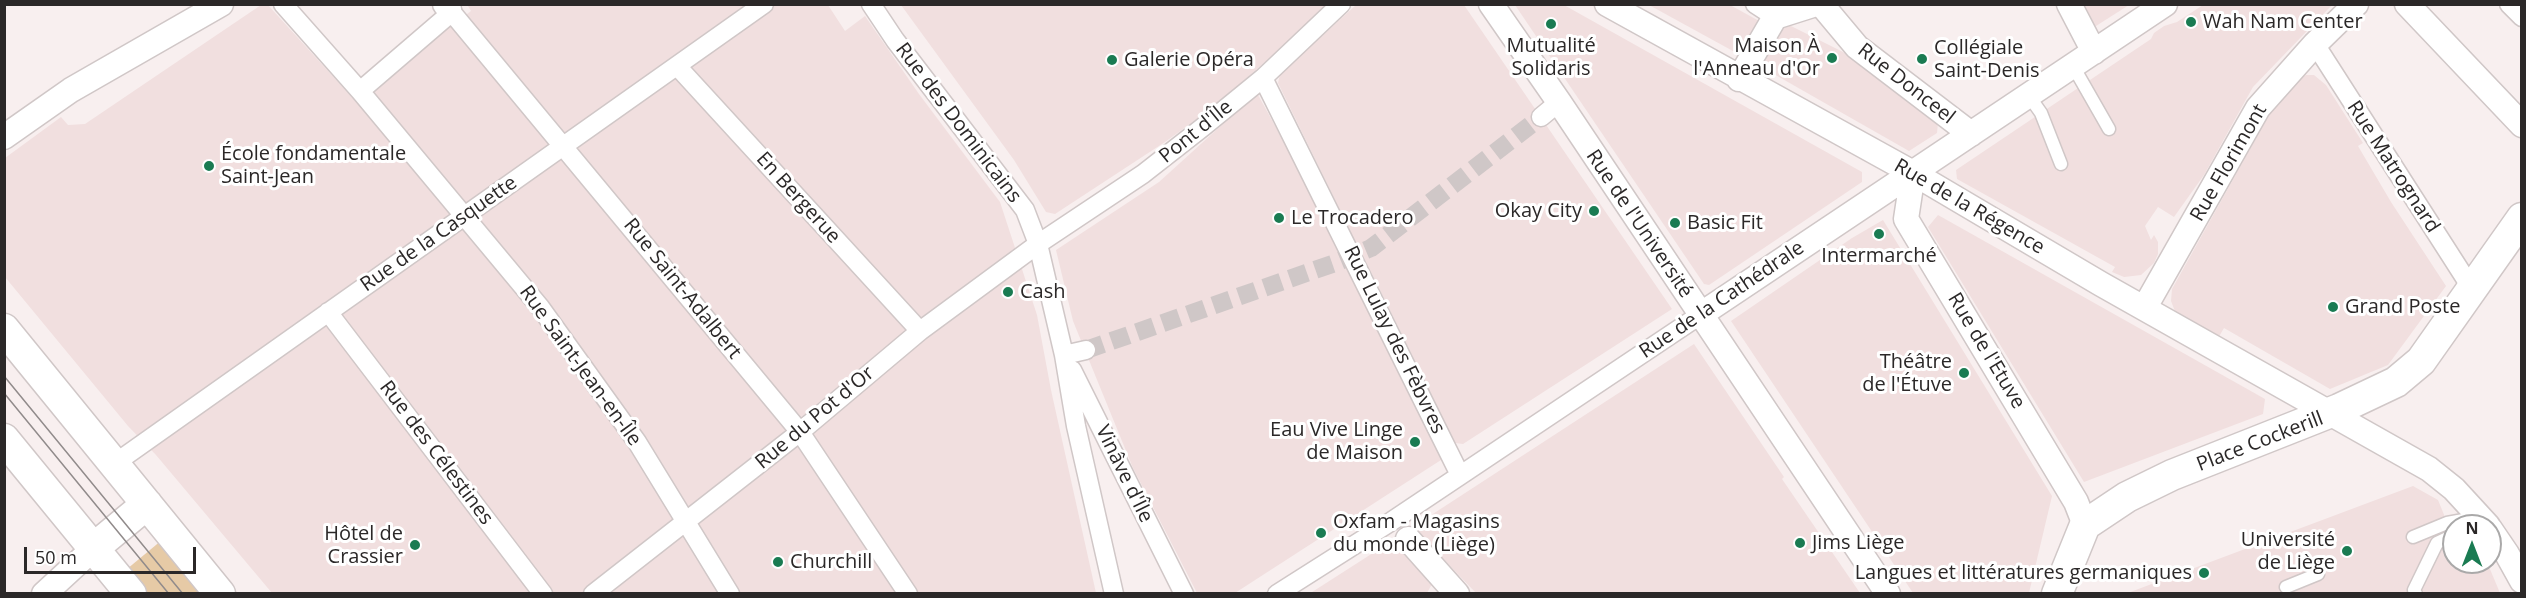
<!DOCTYPE html>
<html>
<head>
<meta charset="utf-8">
<style>
  body { margin:0 }
  #map { position:relative; width:2526px; height:598px; overflow:hidden; background:#f8efef; font-family:"Open Sans",sans-serif }
  canvas { display:block }
  .frame { position:absolute; inset:0; border:6px solid #2b2828; pointer-events:none }
  .north { position:absolute; left:2442px; top:514px; width:60px; height:60px; box-sizing:border-box; background:#fff; border:2px solid #aaa9a9; border-radius:50%; rotate:0deg; font-size:16px; font-weight:700; line-height:24px; text-align:center; color:#2b2828 }
  .north::after { content:''; display:block; margin:auto; width:21px; height:27px; background:#1a7b52; clip-path:polygon(50% 0,100% 100%,50% 72%,0 100%) }
  .scale { position:absolute; left:24px; top:547px; width:172px; height:27px; box-sizing:border-box; border:3px solid #2b2828; border-top:0; padding-left:8px; font-size:18px; line-height:21px; white-space:nowrap; color:#2b2828; -webkit-text-stroke:4px #fff; paint-order:stroke }
</style>
</head>
<body>
<div id="map">
<canvas width="2526" height="598"></canvas>
<div class="frame"></div>
<div class="north">N</div>
<div class="scale">50 m</div>
</div>
<script>
const g = document.querySelector('canvas').getContext('2d');
g.lineJoin = 'round';
function fill(path, color) { g.fillStyle = color; g.fill(path, 'evenodd'); }
function trace(path, color, width, dash) { g.strokeStyle = color; g.lineWidth = width; g.lineCap = dash ? 'butt' : 'round'; g.setLineDash(dash || []); g.stroke(path); }
function write(font, color, halo, rows, align = 'center') {
  g.font = font + ' "Open Sans",sans-serif'; g.lineWidth = 6; g.setLineDash([]); g.textBaseline = 'middle'; g.strokeStyle = halo; g.fillStyle = color; for (const [text, x, y, turn = 0] of rows) {
    g.save(); g.translate(x, y); g.rotate((+turn || 0) * Math.PI / 180); g.textAlign = isNaN(turn) ? turn : align; if (halo) g.strokeText(text, 0, 0); g.fillText(text, 0, 0); g.restore();
  }
}
fill(new Path2D(`
  M261,5H268L359,105L374,88L448,24L459,20L471,11L468,6L470,5H828L845,31L865,16L919,94L1000,202L1037,315L1051,390L1096,593H272L156,455L128,426L5,277V158L61,117L68,125L85,124Z
  M901,5H1330L1215,106L1165,142L1055,214L1046,212L1014,160Z
  M1356,5H1464L1672,309L1463,444L1455,443L1371,272L1362,275L1442,456L1441,460L1235,593H1197L1133,468L1073,321L1056,250L1159,182L1257,93L1302,175L1335,241L1351,233L1278,83L1280,74Z
  M1515,5H1564L1862,172V182L1709,285L1704,284Z
  M1649,5H1730L1761,22L1742,56Z
  M2079,5H2129L2096,26L2087,24Z
  M2203,5H2332L2253,87L2204,175L2174,217L2158,207L2145,226L2151,240L2154,235L2158,242V254L2154,263L2141,275L2124,277L2112,272L2115,267L1957,179L1956,170L2151,39L2154,33L2164,26L2177,22Z
  M1789,25L1847,54L1938,123L1937,133L1909,151L1758,65L1780,27Z
  M2306,75H2314L2326,85L2363,143L2358,146L2391,202L2446,286L2388,365L2330,389L2224,328L2217,340L2178,319L2171,301L2172,289L2274,106L2298,79Z
  M1938,215L2265,399L2263,414L2084,482L1928,227Z
  M1883,220L2052,496L2029,593H1913L1731,321L1852,238Z
  M1694,344L1784,477L1782,479L1860,593H1476L1418,533L1419,523Z
  M2413,486L2438,500L2454,539V562H2487L2500,593L2125,594Z
  M1387,544L1396,546L1432,584L1427,593L1309,594Z`), '#f1dfdf');
fill(new Path2D(`
  M168,535L216,593H137L121,574Z`), '#e6caa6');
trace(new Path2D(`
  M1086,350L1335,263L1371,248L1541,117`), '#cfc7c7', 18, [18, 9]);
const service = new Path2D(`
  M2073,66L2109,129
  M2029,96L2041,113L2061,164
  M2413,537L2447,523L2480,517
  M2286,587L2318,574
  M2416,594L2414,590L2437,543L2454,535`);
const pedestrian = new Path2D(`
  M283,4L360,91L540,307L637,442L730,594
  M871,4L895,40L1025,210L1038,244L1064,355L1076,426L1114,594
  M1755,4L1775,17
  M2509,4L2522,17
  M449,9L800,432L908,594
  M2315,44L2465,278L2471,291
  M677,66L920,331
  M1263,78L1460,475
  M360,91L452,12
  M1541,117L1559,102
  M328,312L543,594
  M1064,355L1086,350
  M1072,370L1184,594
  M114,464L764,4
  M593,594L800,432L920,331L1038,244L1143,174L1203,127L1263,78L1341,4
  M1277,594L1392,521L1700,315`);
const minor = new Path2D(`
  M445,4L449,9
  M1491,4L1559,102L1888,594
  M1607,4L1913,173L2101,284L2429,469L2454,489L2488,526
  M1821,4L1857,47L1971,134
  M2069,4L2094,52
  M2407,4L2522,125
  M1739,79L1775,17L1816,4
  M4,137L71,90L221,4
  M1913,173L1906,219L2076,502L2085,525
  M2145,307L2258,108L2315,44L2356,4
  M1700,315L2165,4
  M2490,529L2507,554L2522,581
  M1408,539L1457,594
  M44,594L94,548`);
const tertiary = new Path2D(`
  M4,329L220,594
  M4,439L131,594
  M94,548L147,504
  M2057,594L2085,525L2127,497L2172,475L2339,409L2396,382L2421,361L2522,218`);
trace(service, '#d0c7c7', 15);
trace(pedestrian, '#d0c7c7', 21);
trace(minor, '#d0c7c7', 27);
trace(tertiary, '#d0c7c7', 33);
trace(service, '#fff', 12);
trace(pedestrian, '#fff', 18);
trace(minor, '#fff', 24);
trace(tertiary, '#fff', 30);
trace(new Path2D(`
  M4,376L183,594
  M4,393L169,594`), '#918b8b', 1.5);
for (const [x, y, r, color] of [
  [2191,22,6,"#1a7b52"],
  [1551,24,6,"#1a7b52"],
  [1832,58,6,"#1a7b52"],
  [1922,59,6,"#1a7b52"],
  [1112,60,6,"#1a7b52"],
  [209,166,6,"#1a7b52"],
  [1594,211,6,"#1a7b52"],
  [1279,218,6,"#1a7b52"],
  [1675,223,6,"#1a7b52"],
  [1879,234,6,"#1a7b52"],
  [1008,292,6,"#1a7b52"],
  [2333,307,6,"#1a7b52"],
  [1964,373,6,"#1a7b52"],
  [1415,442,6,"#1a7b52"],
  [1321,533,6,"#1a7b52"],
  [1800,543,6,"#1a7b52"],
  [415,545,6,"#1a7b52"],
  [2347,551,6,"#1a7b52"],
  [778,562,6,"#1a7b52"],
  [2204,573,6,"#1a7b52"]
]) { const dot = new Path2D(); dot.arc(x, y, r, 0, 2 * Math.PI); g.fillStyle = color; g.fill(dot); trace(dot, '#fff', 2); }
write('20px', '#2b2828', '#fff', [
  ["Wah Nam Center",2203,22],
  ["Mutualité",1551,46,"center"],
  ["Solidaris",1551,69,"center"],
  ["Maison À",1820,46,"right"],
  ["l'Anneau d'Or",1820,69,"right"],
  ["Collégiale",1934,48],
  ["Saint-Denis",1934,71],
  ["Galerie Opéra",1124,60],
  ["École fondamentale",221,154],
  ["Saint-Jean",221,177],
  ["Okay City",1582,211,"right"],
  ["Le Trocadero",1291,218],
  ["Basic Fit",1687,223],
  ["Intermarché",1879,256,"center"],
  ["Cash",1020,292],
  ["Grand Poste",2345,307],
  ["Théâtre",1952,362,"right"],
  ["de l'Étuve",1952,385,"right"],
  ["Eau Vive Linge",1403,430,"right"],
  ["de Maison",1403,453,"right"],
  ["Oxfam - Magasins",1333,522],
  ["du monde (Liège)",1333,545],
  ["Hôtel de",403,534,"right"],
  ["Crassier",403,557,"right"],
  ["Université",2335,540,"right"],
  ["de Liège",2335,563,"right"],
  ["Jims Liège",1812,543],
  ["Churchill",790,562],
  ["Langues et littératures germaniques",2192,573,"right"]
], 'left');
write('20px', '#2b2828', '#fff', [
  ["Rue Donceel",1906,84,38],
  ["Rue des Dominicains",958,123,53],
  ["Pont d'Île",1196,132,-39],
  ["Rue Florimont",2229,163,-60],
  ["Rue Matrognard",2393,167,57],
  ["En Bergerue",798,198,48],
  ["Rue de la Régence",1969,207,30],
  ["Rue de l'Université",1639,224,56],
  ["Rue de la Casquette",439,234,-35],
  ["Rue Saint-Adalbert",682,289,51],
  ["Rue de la Cathédrale",1722,300,-34],
  ["Rue Lulay des Fèbvres",1394,340,64],
  ["Rue de l'Etuve",1986,351,59],
  ["Rue Saint-Jean-en-Île",580,366,54],
  ["Rue du Pot d'Or",815,418,-40],
  ["Place Cockerill",2260,442,-21],
  ["Rue des Célestines",436,453,53],
  ["Vinâve d'Île",1124,474,64]
]);
</script>
</body>
</html>
